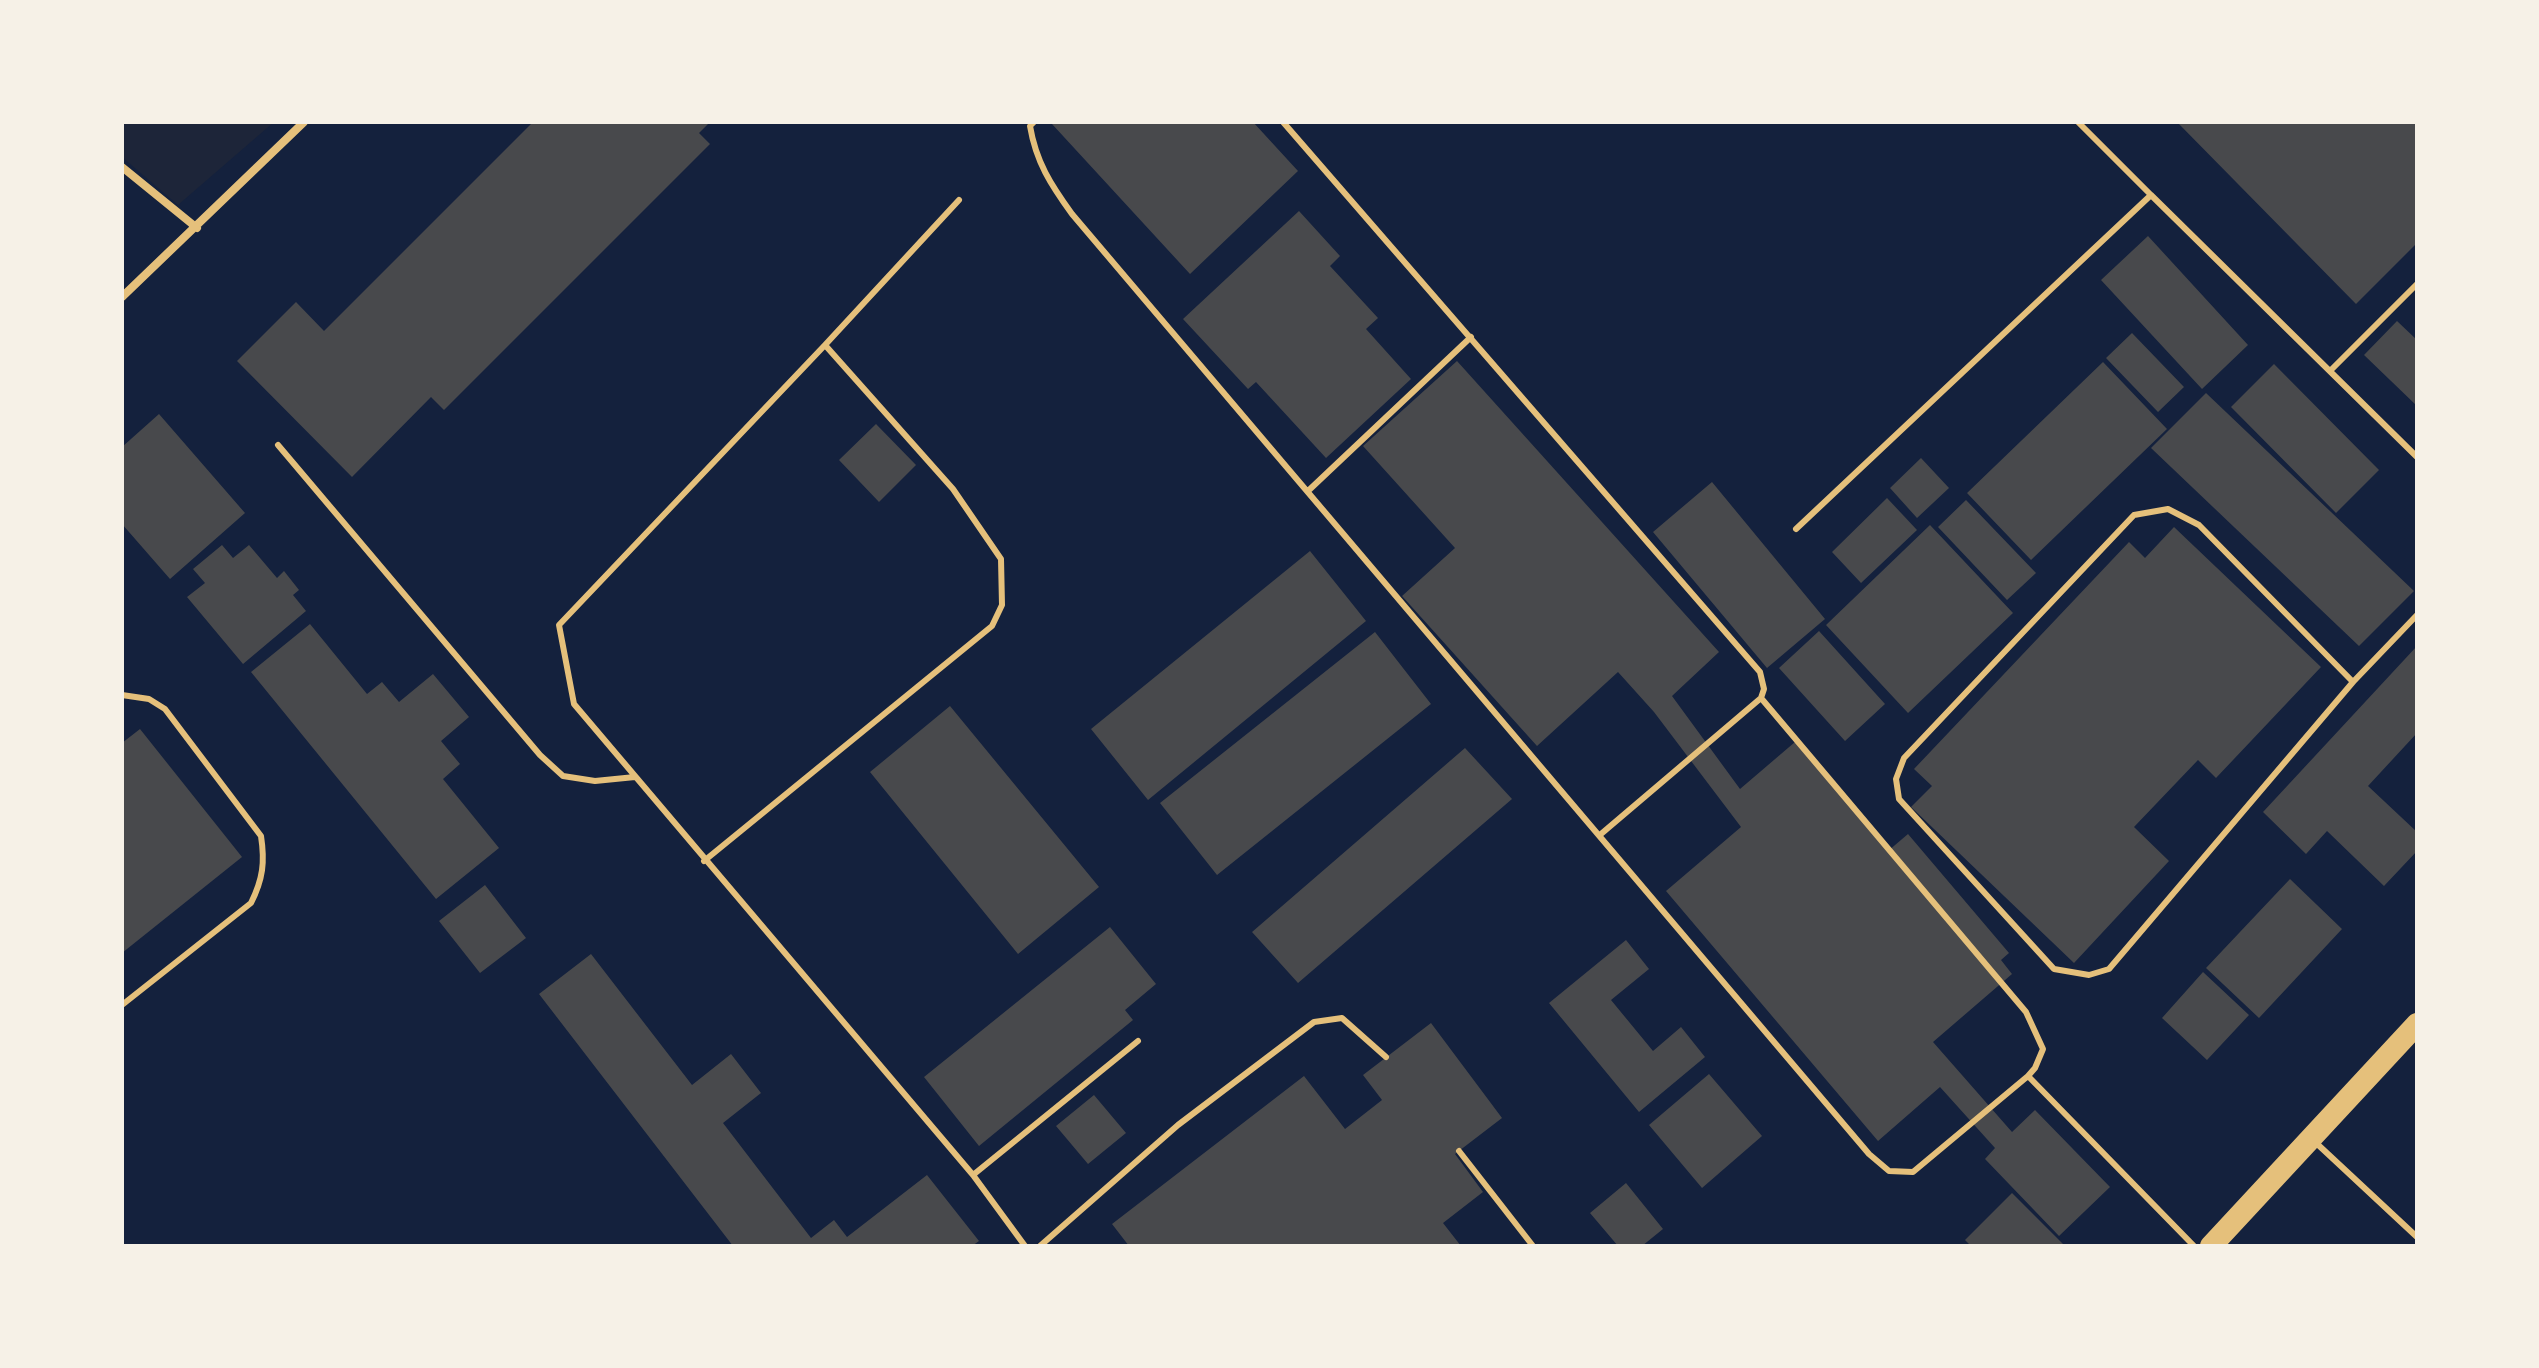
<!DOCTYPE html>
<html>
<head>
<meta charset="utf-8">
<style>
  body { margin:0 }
  #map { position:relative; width:2539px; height:1368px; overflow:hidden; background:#14213d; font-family:"Nunito Sans",sans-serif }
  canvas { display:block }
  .frame { position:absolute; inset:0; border:124px solid #f6f1e7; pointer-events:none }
</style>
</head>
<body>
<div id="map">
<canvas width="2539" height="1368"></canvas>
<div class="frame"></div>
</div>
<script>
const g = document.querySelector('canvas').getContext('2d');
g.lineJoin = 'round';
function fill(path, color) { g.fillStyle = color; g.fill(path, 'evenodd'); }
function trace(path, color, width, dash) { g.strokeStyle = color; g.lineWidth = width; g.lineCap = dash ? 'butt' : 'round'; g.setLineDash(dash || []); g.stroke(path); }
fill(new Path2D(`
  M122,122H274L178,205L122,157Z`), '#1d2539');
fill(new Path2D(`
  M533,122H710L699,133L710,144L444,410L431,397L352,477L237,361L296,302L324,331Z
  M1054,122H1253L1298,171L1190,274L1052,124Z
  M2177,122H2417V243L2356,304Z
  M1299,211L1340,256L1330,266L1378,318L1366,329L1411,379L1326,458L1256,382L1248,389L1183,319Z
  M2148,236L2248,345L2202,389L2101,280Z
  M2397,321L2417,340V406L2364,355Z
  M2132,333L2184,387L2158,412L2106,358Z
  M1457,361L1719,652L1672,696L1740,789L1795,742L1888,851L1908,834L2009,953L2001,960L2012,974L1933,1042L2012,1132L2035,1110L2110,1187L2059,1236L1985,1159L1995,1148L1940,1087L1878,1141L1666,891L1741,827L1654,712L1618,672L1537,746L1402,596L1455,548L1363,446Z
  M2103,362L2167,429L2031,560L1967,493Z
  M2274,364L2379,470L2336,513L2231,407Z
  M2206,393L2414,591L2359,646L2151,448Z
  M159,414L245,513L170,579L122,524V447Z
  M876,424L916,465L879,502L839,460Z
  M1921,458L1949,488L1917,518L1890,488Z
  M1712,482L1825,619L1767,668L1653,532Z
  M1887,498L1917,530L1861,583L1832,552Z
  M1966,500L2036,573L2007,600L1938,527Z
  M1930,525L2013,613L1908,713L1826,625Z
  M2174,527L2321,667L2216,778L2198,760L2134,827L2169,861L2074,963L1911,807L1932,786L1914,769L2129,542L2145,558Z
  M222,545L233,558L249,545L277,578L284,571L299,590L293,595L306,611L243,664L187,597L205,583L193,569Z
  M1310,551L1366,621L1148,800L1091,729Z
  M310,624L367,694L382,682L399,702L433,674L469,717L441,741L460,764L443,779L499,848L436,899L251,672Z
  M1819,631L1885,704L1845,741L1779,668Z
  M1375,632L1431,704L1217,875L1160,803Z
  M2417,646V733L2368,786L2417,832V851L2384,886L2327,831L2306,854L2263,812Z
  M950,706L1099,887L1018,954L870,772Z
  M140,729L242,857L122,953V743Z
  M1465,748L1512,799L1298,983L1252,932Z
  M2290,879L2342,929L2259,1018L2206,968Z
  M485,885L526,938L480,973L439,921Z
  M1110,927L1156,984L1125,1010L1133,1020L979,1146L924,1077Z
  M1626,940L1649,969L1611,1000L1653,1051L1681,1027L1705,1057L1639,1112L1549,1003Z
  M591,954L692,1085L731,1054L761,1093L723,1123L811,1238L834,1220L847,1237L927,1175L979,1241L972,1246H733L539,994Z
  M2203,972L2249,1015L2207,1060L2162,1018Z
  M1431,1023L1502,1118L1455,1154L1483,1192L1443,1223L1461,1246H1129L1112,1224L1304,1076L1345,1129L1382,1100L1363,1075Z
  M1709,1074L1762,1136L1702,1188L1649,1125Z
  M1094,1095L1126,1133L1088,1164L1056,1126Z
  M1626,1183L1663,1229L1642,1246H1618L1590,1213Z
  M2012,1193L2065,1246H1971L1965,1240Z`), '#48494c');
trace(new Path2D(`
  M1034,122L1030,126C1036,162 1051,185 1072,214L1869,1154L1889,1171L1913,1172L2028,1076L2194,1246
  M1283,122L1760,672L1764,689L1761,698L1601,834
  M2078,122L2151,195
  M825,345L959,200
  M2330,371L2417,284
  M278,445L540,755L563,776L595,781L635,777
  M1308,491L1471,337
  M1796,529L2151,195L2417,457
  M2353,682L2199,525L2168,509L2134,515L1904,758L1896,779L1899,799L2054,969L2089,975L2109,969L2353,682L2417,615
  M122,695L149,699L165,709L261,836C265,862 263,879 251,903L122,1005
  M1761,698L2026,1012L2043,1049L2035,1068L2028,1076
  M704,861L992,626L1002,605L1001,559L953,489L825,345L559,625L574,704L973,1175L1025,1246
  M2314,1141L2417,1237
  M1459,1151L1533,1246
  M973,1175L1138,1041
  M1040,1246L1178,1125L1314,1022L1342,1018L1386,1057`), '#e5c07b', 6);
trace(new Path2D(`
  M122,167L197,228
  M122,297L304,122`), '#e5c07b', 8);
trace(new Path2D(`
  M2211,1246L2417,1024`), '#e5c07b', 22);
</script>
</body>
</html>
